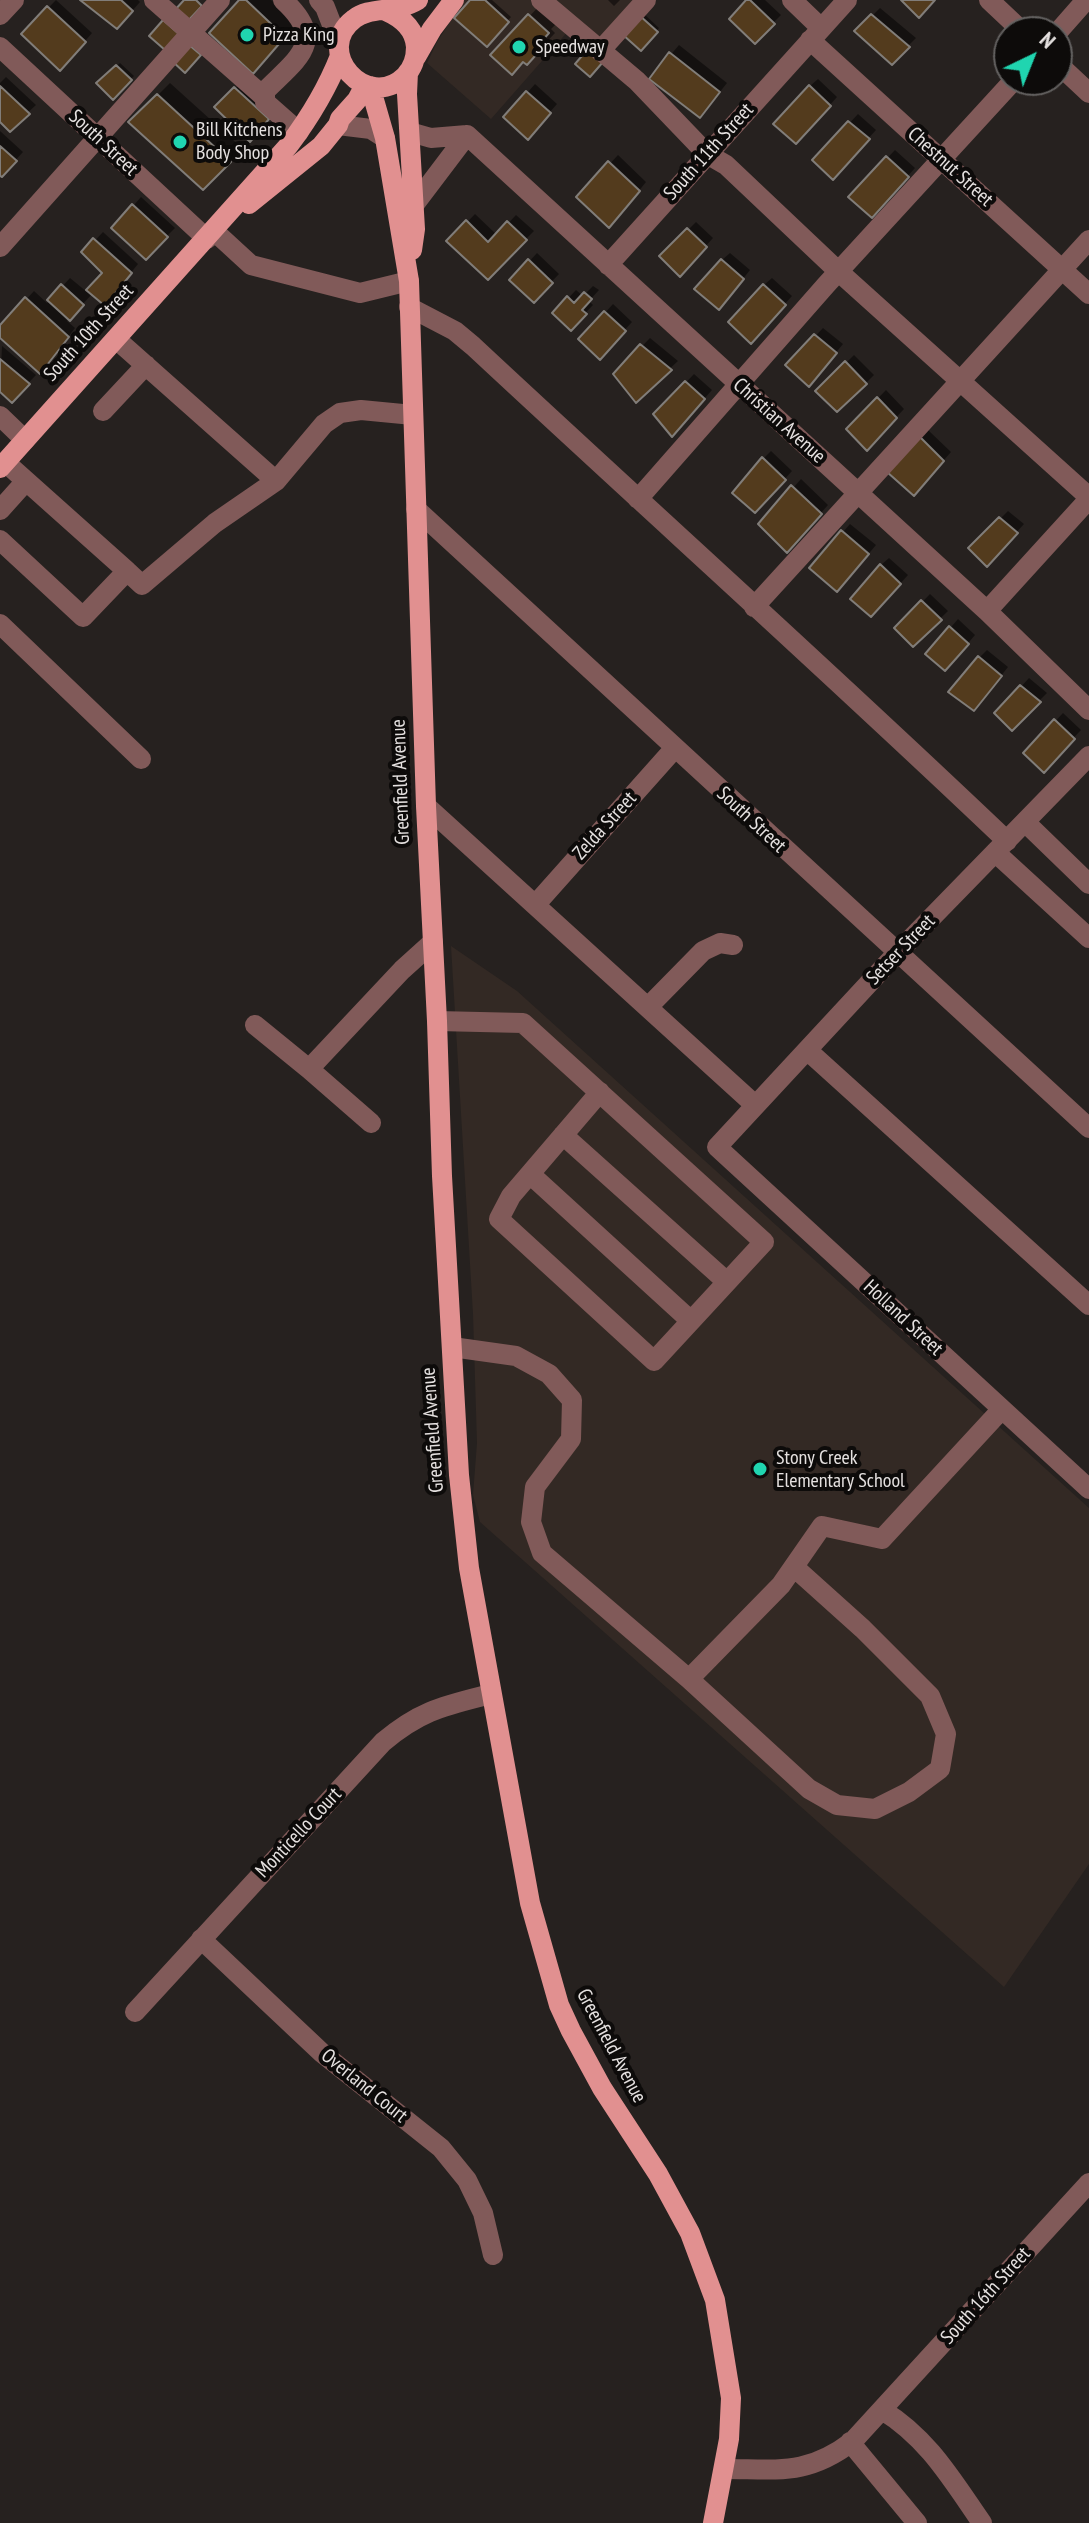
<!DOCTYPE html>
<html>
<head>
<meta charset="utf-8">
<style>
  body { margin:0 }
  #map { position:relative; width:1089px; height:2523px; overflow:hidden; background:#26211f; font-family:"PT Sans Narrow",sans-serif }
  canvas { display:block }
  .north { position:absolute; left:993px; top:16px; width:80px; height:80px; box-sizing:border-box; background:#0d0b0a; border:2px solid #636160; border-radius:50%; rotate:43deg; font-size:22px; font-weight:700; line-height:32px; text-align:center; color:#e5e1e0 }
  .north::after { content:''; display:block; margin:auto; width:28px; height:36px; background:#20d5b0; clip-path:polygon(50% 0,100% 100%,50% 72%,0 100%) }
</style>
</head>
<body>
<div id="map">
<canvas width="1089" height="2523"></canvas>
<div class="north">N</div>
</div>
<script>
const g = document.querySelector('canvas').getContext('2d');
g.lineJoin = 'round';
function fill(path, color) { g.fillStyle = color; g.fill(path, 'evenodd'); }
function trace(path, color, width, dash) { g.strokeStyle = color; g.lineWidth = width; g.lineCap = dash ? 'butt' : 'round'; g.setLineDash(dash || []); g.stroke(path); }
function write(font, color, halo, rows, align = 'center') {
  g.font = font + ' "PT Sans Narrow",sans-serif'; g.lineWidth = 8; g.setLineDash([]); g.textBaseline = 'middle'; g.strokeStyle = halo; g.fillStyle = color; for (const [text, x, y, turn = 0] of rows) {
    g.save(); g.translate(x, y); g.rotate((+turn || 0) * Math.PI / 180); g.textAlign = isNaN(turn) ? turn : align; if (halo) g.strokeText(text, 0, 0); g.fillText(text, 0, 0); g.restore();
  }
}
fill(new Path2D(`
  M464,0H639L601,43L577,21L491,119L427,63L437,42Z
  M451,946L517,991L1089,1508V1864L1004,1987L480,1522L473,1495L477,1443L473,1314Z`), '#332924');
fill(new Path2D(`
  M56,0L92,33L68,61L24,33Z
  M83,0H138L140,2L125,19Z
  M242,0H271L296,24L265,59Z
  M472,0H492L511,17L487,44Z
  M608,0H620L614,6Z
  M748,0H765L781,15L755,41Z
  M542,3L560,20L551,29L555,33L539,50L493,55Z
  M880,8L916,38L892,62L857,31Z
  M644,14L659,28L641,48L625,34Z
  M679,45L727,83L707,108L651,78Z
  M120,63L134,76L113,97L99,83Z
  M6,77L36,105L10,129L0,120V83Z
  M818,79L837,97L804,134L810,86Z
  M243,81L275,110L258,132L217,107Z
  M170,83L242,148L203,187L131,122Z
  M535,84L557,104L535,129L506,117Z
  M858,114L876,130L833,177L815,160Z
  M0,131L23,152L2,175L0,173Z
  M895,150L915,168L879,208L851,196Z
  M618,155L646,182L617,218L579,197Z
  M141,197L175,228L146,257L114,228Z
  M475,214L497,235L516,215L534,231L487,278L449,241Z
  M696,222L713,238L687,267L662,256Z
  M103,232L138,264L112,296L93,293L67,321L75,328L48,363L0,335V328L34,291L47,303L70,278L87,292L105,273L84,252Z
  M537,253L559,274L534,300L512,280Z
  M730,253L750,270L726,300L722,260Z
  M772,278L792,296L758,334L764,285Z
  M593,286L599,290L589,301L593,305L571,328L554,313L576,290L583,296Z
  M613,304L632,322L600,357L581,339Z
  M823,328L843,344L816,377L788,365Z
  M650,338L678,361L636,400L615,374Z
  M2,346L36,375L12,400L0,389Z
  M854,355L874,375L866,383L818,391Z
  M694,374L712,390L680,426L656,414Z
  M886,390L904,409L867,448L848,429Z
  M928,430L951,452L922,485L890,471Z
  M771,451L792,471L763,503V459Z
  M801,479L828,505L795,542L761,524Z
  M1008,511L1024,524L994,557L971,548Z
  M850,524L876,545L845,582L843,532Z
  M889,558L908,575L879,607L881,565Z
  M930,594L948,611L913,645L897,628Z
  M958,619L975,635L953,661L928,654Z
  M987,650L1008,667L981,701L979,658Z
  M1029,678L1047,693L1012,728L997,713Z
  M1063,713L1081,730L1051,762L1026,752Z`), '#0007');
const building = new Path2D(`
  M80,0H121L133,11L117,29Z
  M184,0H196L202,6L186,23L174,11Z
  M239,0H246L285,37L253,74L209,33Z
  M470,0H485L509,22L487,47L454,18Z
  M746,0H750L775,24L755,44L729,19Z
  M901,0H935L919,18Z
  M47,6L86,42L60,71L21,34Z
  M528,14L549,33L541,42L544,46L527,65L523,62L512,75L490,55Z
  M871,14L910,47L892,65L854,31Z
  M639,15L658,32L641,51L622,34Z
  M163,20L179,34L165,50L149,36Z
  M188,44L201,55L185,73L172,61Z
  M588,49L603,62L590,77L575,64Z
  M669,52L720,92L700,118L649,79Z
  M116,65L132,80L113,100L96,83Z
  M809,85L831,106L796,144L773,124Z
  M0,86L30,114L10,132L0,122Z
  M234,87L269,119L250,142L214,107Z
  M526,91L551,113L528,140L503,117Z
  M157,94L231,162L203,190L128,122Z
  M848,121L870,139L833,180L812,160Z
  M0,146L17,161L2,177L0,176Z
  M886,156L909,177L872,218L848,197Z
  M608,161L640,191L609,228L576,197Z
  M132,204L168,237L146,260L111,228Z
  M466,220L488,242L507,221L527,240L488,280L446,241Z
  M687,228L707,247L680,277L659,256Z
  M93,238L132,273L105,306L86,290L102,273L81,252Z
  M528,259L553,283L534,303L509,280Z
  M721,259L744,279L719,310L694,289Z
  M61,284L84,305L70,321L47,300Z
  M763,284L786,305L751,344L728,322Z
  M584,292L592,299L582,310L587,314L571,331L552,313L567,296L574,303Z
  M25,297L69,337L40,374L0,338V325Z
  M604,311L626,331L600,360L578,339Z
  M814,334L837,353L809,387L785,365Z
  M640,344L672,370L636,403L613,374Z
  M0,359L30,384L12,403L0,392Z
  M845,361L867,384L837,412L815,391Z
  M685,381L705,399L672,437L653,414Z
  M877,397L897,418L867,451L846,429Z
  M919,436L944,461L914,496L887,472Z
  M762,457L786,480L755,513L732,493Z
  M791,485L822,514L787,553L758,524Z
  M999,517L1018,533L987,567L968,548Z
  M841,530L869,554L837,592L809,568Z
  M880,564L901,584L871,617L850,599Z
  M921,600L942,620L913,647L894,628Z
  M949,626L969,644L945,671L925,654Z
  M978,656L1002,676L974,711L948,692Z
  M1020,685L1041,702L1012,731L994,713Z
  M1054,719L1075,739L1044,773L1023,753Z`);
fill(building, '#533b1d');
trace(building, '#817d79', 2);
trace(new Path2D(`
  M154,0L263,96
  M283,0C328,41 298,58 265,91V102L299,132
  M319,0L325,7L339,43
  M541,0L637,81L707,154L726,165L838,271L1089,497
  M792,0L821,28
  M989,0L1023,32
  M0,15L14,0
  M1057,33L1086,0
  M810,40L1089,294
  M0,47L207,239
  M600,51L646,0
  M1057,63L1089,93
  M338,125L371,129L385,138
  M410,132L431,138L467,135
  M467,135L987,611L1089,710
  M414,205L467,135
  M214,231L251,265L360,293L409,281
  M0,247L220,0
  M608,265L847,0
  M409,307L455,331L473,346C651,512 832,674 1007,841
  M116,339L276,481
  M103,411L146,365
  M0,416L25,440
  M638,499L826,285L1014,80
  M416,509L1089,1128
  M0,510L26,481
  M0,540L83,617L127,571L5,462
  M127,571L142,585L215,523L276,481L324,424L340,413L361,410L413,415
  M754,607L1089,240
  M987,611L1089,499
  M0,624L141,759
  M1089,756L897,953L717,1147L1089,1489
  M426,806L755,1105
  M1025,822L1089,884
  M996,853L1089,938
  M536,904L674,749
  M648,1007L703,951L720,943L733,945
  M437,1021L523,1023L764,1242L654,1361L499,1219L511,1196L600,1092
  M255,1025L309,1069
  M807,1050L1089,1305
  M371,1123L309,1069L402,970L433,942
  M563,1135L727,1282
  M530,1174L691,1321
  M452,1347L516,1356L549,1374L572,1400L571,1439L535,1487L531,1522L542,1553L689,1679L781,1585L822,1526L882,1539L1002,1409
  M689,1679L809,1789L837,1805L875,1809L909,1792L940,1769L946,1734L930,1696L863,1629L794,1567
  M201,1939L322,2053L441,2148L467,2180L483,2213L493,2255
  M135,2012L383,1742C421,1710 444,1706 491,1694
  M882,2410C928,2438 952,2480 982,2523
  M850,2442L917,2523
  M724,2469C779,2469 807,2476 853,2441L1089,2183`), '#815a59', 20);
trace(new Path2D(`
  M386,11C402,18 415,29 416,47C416,58 412,69 405,76C367,113 312,51 354,19C370,6 395,14 418,0
  M416,57L432,29L454,0
  M408,72L407,94L415,229L412,250
  M370,86L385,138L409,281L426,806L437,1021L442,1176L459,1475L469,1568L530,1903L559,2005L571,2031L602,2088L658,2174L690,2233L715,2300L731,2398L729,2439L713,2523
  M249,204L321,146L338,125L340,119L357,100L365,85
  M0,468L289,145C310,117 327,89 340,56`), '#e19090', 20);
for (const [x, y, r, color] of [
  [247,35,8,"#20d5b0"],
  [519,47,8,"#20d5b0"],
  [180,142,8,"#20d5b0"],
  [760,1469,8,"#20d5b0"]
]) { const dot = new Path2D(); dot.arc(x, y, r, 0, 2 * Math.PI); g.fillStyle = color; g.fill(dot); trace(dot, '#0d0b0a', 3); }
write('20px', '#e5e1e0', '#0d0b0a', [
  ["Pizza King",263,35],
  ["Speedway",535,47],
  ["Bill Kitchens",196,130],
  ["Body Shop",196,153],
  ["Stony Creek",776,1458],
  ["Elementary School",776,1481]
], 'left');
write('20px', '#e5e1e0', '#0d0b0a', [
  ["South Street",103,143,43],
  ["South 11th Street",709,152,-48],
  ["Chestnut Street",950,167,42],
  ["South 10th Street",89,333,-48],
  ["Christian Avenue",779,421,42],
  ["Greenfield Avenue",401,782,-92],
  ["South Street",751,820,43],
  ["Zelda Street",605,826,-48],
  ["Setser Street",901,950,-46],
  ["Holland Street",903,1318,43],
  ["Greenfield Avenue",433,1430,-94],
  ["Monticello Court",299,1833,-47],
  ["Greenfield Avenue",611,2046,62],
  ["Overland Court",364,2086,39],
  ["South 16th Street",986,2296,-48]
]);
</script>
</body>
</html>
